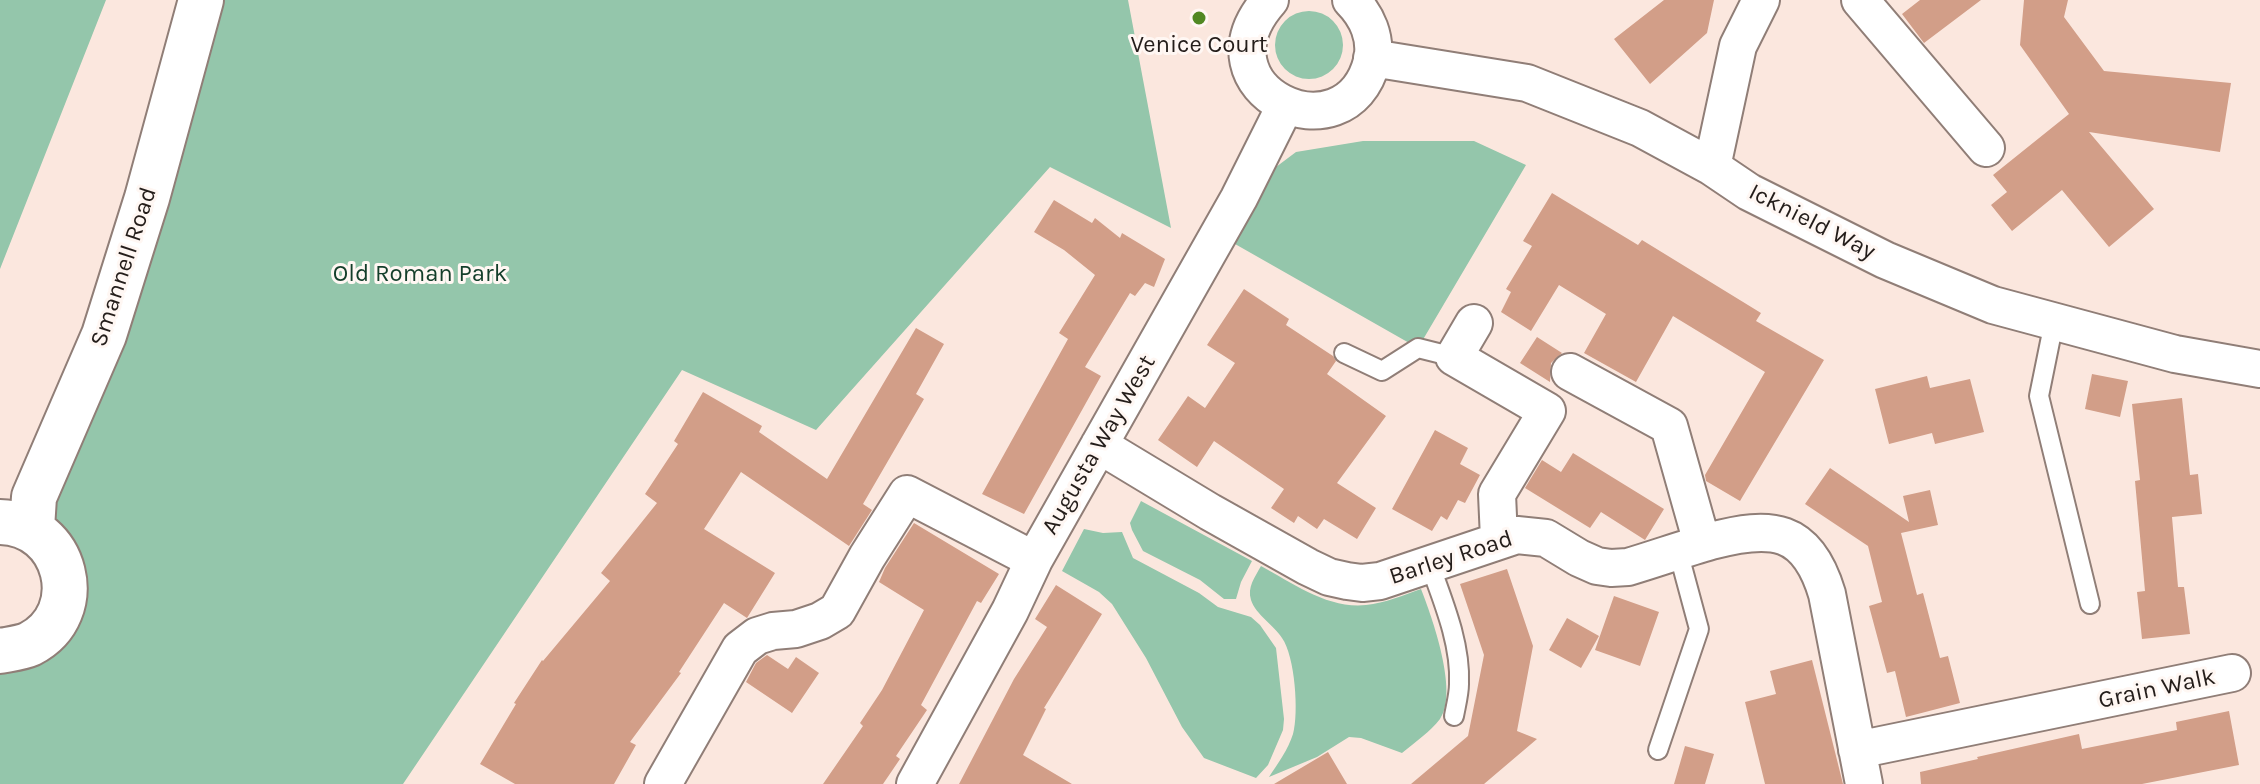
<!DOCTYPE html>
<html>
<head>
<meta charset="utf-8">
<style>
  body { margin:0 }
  canvas { display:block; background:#fbe7de }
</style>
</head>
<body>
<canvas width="2260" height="784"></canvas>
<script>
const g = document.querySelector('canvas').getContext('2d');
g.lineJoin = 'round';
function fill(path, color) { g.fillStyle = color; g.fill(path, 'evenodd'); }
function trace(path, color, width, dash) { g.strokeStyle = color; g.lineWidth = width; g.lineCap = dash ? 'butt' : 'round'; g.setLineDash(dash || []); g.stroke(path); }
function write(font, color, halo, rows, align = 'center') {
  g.font = font + ' Karla,sans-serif'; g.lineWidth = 6; g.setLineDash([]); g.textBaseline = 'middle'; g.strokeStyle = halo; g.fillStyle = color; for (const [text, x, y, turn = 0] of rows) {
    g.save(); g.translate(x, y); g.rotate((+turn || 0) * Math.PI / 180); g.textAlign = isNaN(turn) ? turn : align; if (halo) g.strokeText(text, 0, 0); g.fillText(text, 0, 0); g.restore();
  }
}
fill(new Path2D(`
  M0,0H106L0,269Z
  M222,0H1128L1171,228L1050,167L816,430L682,370L403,784H0V668L54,611L50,528L54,490Z
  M1275 45a34 34 0 1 1 68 0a34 34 0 1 1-68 0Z
  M1363,141H1474L1526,165L1418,348L1228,240L1272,170L1296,152Z
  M1141,501L1252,561L1241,582L1236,599H1224L1200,580L1143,551L1132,530L1130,523Z
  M1084,529L1103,533L1122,532L1133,558L1199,593L1218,607L1251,617L1260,625L1276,648L1284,719L1283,730L1268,765L1256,778L1204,758L1182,727L1146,658L1112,604L1099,592L1062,571Z
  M1261,566C1294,584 1328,609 1366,605C1385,603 1404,595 1421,589C1432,617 1459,692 1440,719C1431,731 1414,743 1402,753L1361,738L1349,737L1317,757L1269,777C1278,763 1288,750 1293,734C1299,713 1295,656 1282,638C1274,625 1256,615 1251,600C1247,587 1255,577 1261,566Z`), '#94c6ab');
fill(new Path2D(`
  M1664,0H1714L1707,33L1650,84L1614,39Z
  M1920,0H1981L1924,43L1902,14Z
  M2024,0H2068L2064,17L2104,71L2231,83L2220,152L2089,132L2154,209L2109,247L2062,190L2012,231L1991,205L2007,192L1993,175L2069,114L2020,45Z
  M1552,193L1638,245L1642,240L1761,313L1756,321L1824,360L1740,501L1706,481L1705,475L1765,372L1673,316L1636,382L1584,353L1606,314L1559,285L1531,331L1501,312L1511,292L1506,289L1532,246L1523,241Z
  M1054,200L1092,223L1095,218L1120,238L1122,233L1165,259L1154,287L1145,283L1135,296L1130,293L1085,367L1101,376L1024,514L982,494L1068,339L1059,333L1095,275L1064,250L1034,232Z
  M1244,289L1289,319L1286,325L1333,356L1336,361L1327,374L1386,416L1337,483L1376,508L1357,539L1324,519L1317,529L1298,516L1294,523L1271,508L1284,489L1214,441L1197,467L1158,440L1188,396L1205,408L1235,363L1207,345Z
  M916,328L944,344L916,394L924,399L863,504L872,510L849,546L741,472L704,529L775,573L747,618L724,603L679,672L681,673L630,742L636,745L614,784H515L480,764L516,704L514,703L542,660L543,661L610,581L601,573L657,503L645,494L678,444L674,441L703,392L762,426L759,432L827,479Z
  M1537,337L1562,353L1551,363L1550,382L1520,363Z
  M2092,374L2128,381L2120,417L2085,409Z
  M1927,376L1930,388L1970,379L1984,432L1935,444L1932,433L1889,444L1875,389Z
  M2182,398L2190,475L2198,474L2202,514L2172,517L2178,587H2184L2190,634L2142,639L2137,592L2145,591L2135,481L2140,480L2132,404Z
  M1435,430L1468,448L1460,464L1480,475L1465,503L1458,500L1447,520L1441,516L1432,531L1392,509Z
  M1573,453L1664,509L1645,540L1601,512L1590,528L1525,488L1542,460L1561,472Z
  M1830,468L1909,522L1903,496L1930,490L1938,525L1901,533L1917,595L1923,593L1940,658L1948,656L1960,703L1906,717L1895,671L1887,673L1869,606L1882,602L1868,546L1805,504Z
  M914,523L999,574L981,603L977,601L921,705L927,710L896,756L900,759L883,784H823L863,726L860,723L882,690L924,610L879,582L885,568Z
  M1507,569L1533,646L1517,731L1537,739L1484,784H1411L1468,736L1484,655L1460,584Z
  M1056,585L1102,614L1044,708L1046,709L1023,755L1072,784H959L1014,679L1047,627L1035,619Z
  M1614,596L1659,612L1640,666L1595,650Z
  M1567,618L1599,636L1581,668L1549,650Z
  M767,655L788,669L796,657L819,673L792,713L746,682L756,663Z
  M1812,660L1843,784H1765L1745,702L1776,694L1770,671Z
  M2229,711L2239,765L2142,784H1921L1920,772L1978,759L1977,757L2079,734L2082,749L2177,730L2176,722Z
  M1685,746L1714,754L1705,784H1674Z
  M1328,752L1347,784H1274Z`), '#d29e88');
const lane = new Path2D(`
  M2054,322L2039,396L2090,604
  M1344,353L1382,371L1418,348L1454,357
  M1430,565C1443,601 1461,644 1459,684C1459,694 1456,705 1454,716
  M1658,750L1699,629L1678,551`);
const street = new Path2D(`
  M1270,0C1190,90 1346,163 1372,61C1377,38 1367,16 1351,0
  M1860,0L1986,148
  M1372,58L1527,83L1640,128L1712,167L1749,192L1885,260L1993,305L2175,354L2260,369
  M1712,167L1738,46L1761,0
  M1474,323L1454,357L1547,411L1497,494L1499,539
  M1570,372L1669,426L1702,543
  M1099,445L1210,512L1308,567L1329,577L1347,581L1362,583L1380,581L1517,535L1546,538L1579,558L1597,566L1611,568L1628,567C1655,559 1683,549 1711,541C1771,525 1807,527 1827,594L1864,784
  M1857,750L2232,673
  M663,784L740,649L757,636L773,631L796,629L820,621L837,611L867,557L907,494L1034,560
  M915,784L1010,611L1034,560L1239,198L1285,106`);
const secondary = new Path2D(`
  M0,522C67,523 90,613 30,644C21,648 10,649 0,651
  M32,528L34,497L104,335L147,198L201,0`);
trace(lane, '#907e77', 22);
trace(street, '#907e77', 40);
trace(secondary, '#907e77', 48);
trace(lane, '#fff', 18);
trace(street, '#fff', 36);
trace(secondary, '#fff', 44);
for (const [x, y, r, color] of [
  [1199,18,8,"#518823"]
]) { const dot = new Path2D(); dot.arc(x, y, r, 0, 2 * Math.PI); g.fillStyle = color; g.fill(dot); trace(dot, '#fff7f3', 3); }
write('24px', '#241d1a', '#fff7f3', [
  ["Venice Court",1199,45]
]);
write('24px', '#241d1a', '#fff7f3', [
  ["Icknield Way",1812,222,27],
  ["Smannell Road",124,267,-72],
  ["Augusta Way West",1099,445,-60],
  ["Barley Road",1451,558,-18],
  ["Grain Walk",2157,689,-12]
]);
write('24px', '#133e2a', '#fff7f3', [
  ["Old Roman Park",420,274]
]);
</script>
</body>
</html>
